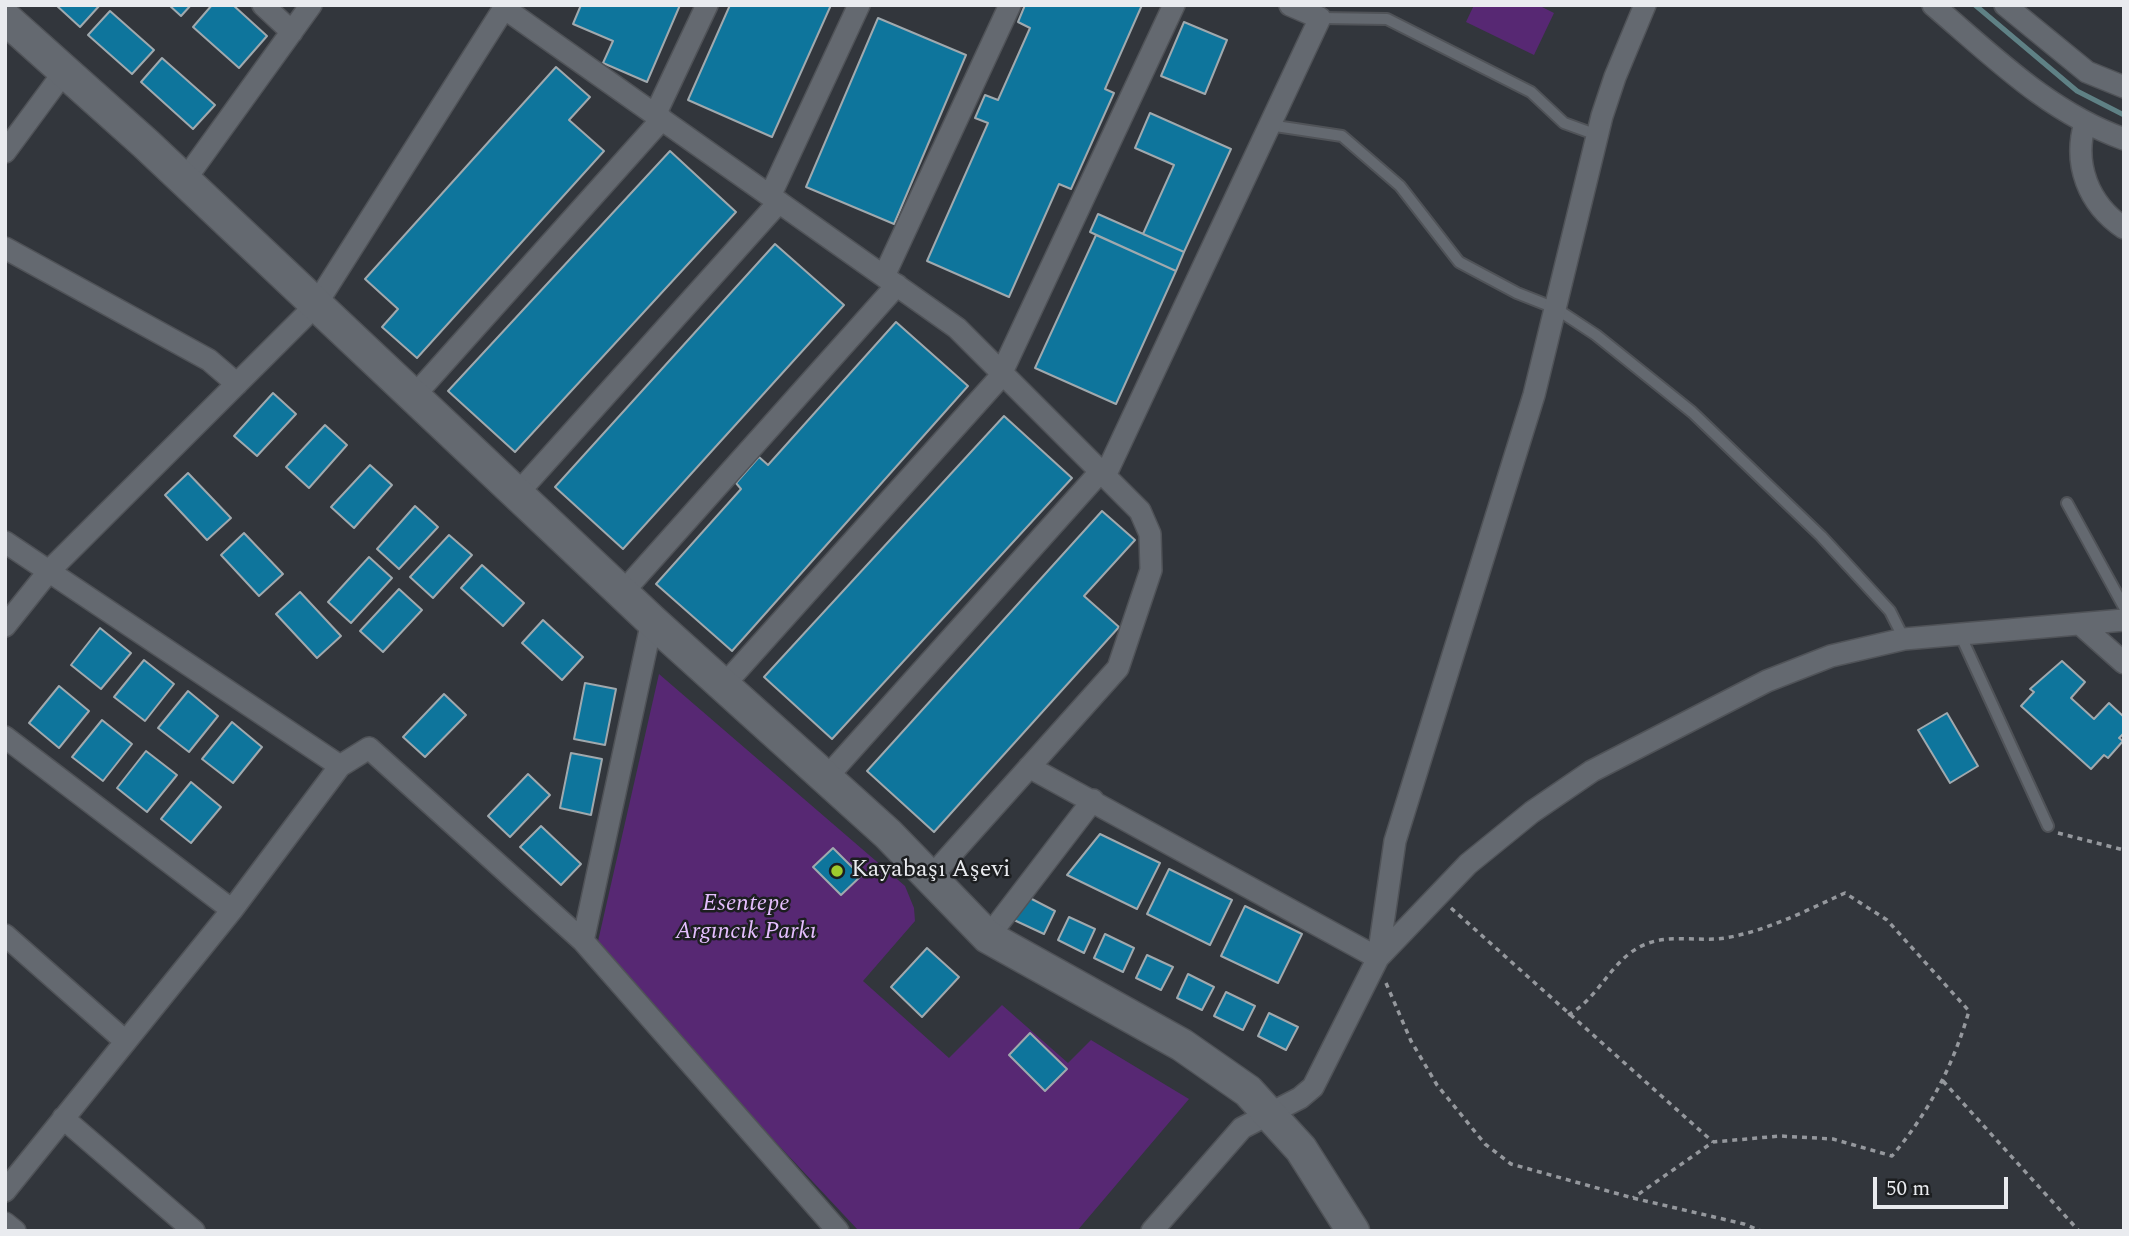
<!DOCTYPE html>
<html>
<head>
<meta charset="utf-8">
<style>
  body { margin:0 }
  #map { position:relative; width:2129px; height:1236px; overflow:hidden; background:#32363c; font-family:Spectral,serif }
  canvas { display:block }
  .frame { position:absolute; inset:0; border:7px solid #e9ebef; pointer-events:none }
  .scale { position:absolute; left:1873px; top:1177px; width:135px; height:32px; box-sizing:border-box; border:4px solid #e9ebef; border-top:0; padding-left:9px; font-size:21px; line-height:24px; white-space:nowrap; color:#e9ebef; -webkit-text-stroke:5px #1c1e20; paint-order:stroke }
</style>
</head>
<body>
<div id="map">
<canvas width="2129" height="1236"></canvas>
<div class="frame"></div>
<div class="scale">50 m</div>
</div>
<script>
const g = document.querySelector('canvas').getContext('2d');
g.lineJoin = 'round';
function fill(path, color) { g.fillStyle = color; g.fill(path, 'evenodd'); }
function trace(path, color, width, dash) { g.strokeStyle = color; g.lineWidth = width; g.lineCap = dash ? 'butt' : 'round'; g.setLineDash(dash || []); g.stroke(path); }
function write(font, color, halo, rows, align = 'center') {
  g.font = font + ' Spectral,serif'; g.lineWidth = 5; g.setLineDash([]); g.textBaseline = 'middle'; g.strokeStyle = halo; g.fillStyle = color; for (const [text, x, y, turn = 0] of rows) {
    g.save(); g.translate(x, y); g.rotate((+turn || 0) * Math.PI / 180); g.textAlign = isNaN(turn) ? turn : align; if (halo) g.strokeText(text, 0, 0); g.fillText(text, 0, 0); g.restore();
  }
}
fill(new Path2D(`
  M1474,5H1538L1554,13L1534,55L1466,22Z
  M659,674L905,886L914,908L915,921L863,981L949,1058L1002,1005L1068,1063L1091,1040L1189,1099L1077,1231L857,1229L596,950Z`), '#572873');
trace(new Path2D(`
  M1975,5L2077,91L2124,115`), '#5f8185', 5);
const building = new Path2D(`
  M56,5H100L80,27Z
  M169,5H191L181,16Z
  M212,5H233L267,36L239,68L193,27Z
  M581,5H680L647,82L603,63L613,41L573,24Z
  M730,5H831L772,137L688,100Z
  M1025,5H1142L1105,89L1114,93L1071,189L1059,184L1009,297L927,261L988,123L975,118L985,95L998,100L1030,28L1018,22Z
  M110,11L154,50L132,74L88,35Z
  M878,18L966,55L894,224L806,187Z
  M1184,22L1227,40L1205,94L1161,76Z
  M162,58L215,105L193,129L141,82Z
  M556,67L590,97L569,120L604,151L417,358L382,327L398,309L365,279Z
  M1150,113L1231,149L1184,252L1143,234L1174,165L1135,148Z
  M670,151L736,212L515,452L448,391Z
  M1098,214L1184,252L1176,271L1090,232Z
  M1096,235L1176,271L1116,404L1035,368Z
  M775,244L844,305L623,549L555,487Z
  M896,322L968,386L732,651L656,584L741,489L736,483L759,457L768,465Z
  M273,393L296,414L257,456L234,436Z
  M1004,416L1072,478L832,739L764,677Z
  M325,425L347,445L309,488L286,467Z
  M370,465L392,485L354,528L331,507Z
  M188,473L231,518L207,540L165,495Z
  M415,506L438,527L399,569L377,549Z
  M1102,511L1135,540L1084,596L1119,627L934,832L867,771Z
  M244,533L283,574L259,596L221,555Z
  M449,535L472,555L433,598L410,577Z
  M369,557L392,578L351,623L328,602Z
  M482,565L524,603L503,626L461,588Z
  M399,589L422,610L383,652L360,631Z
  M300,592L341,636L317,658L276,614Z
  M543,620L583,657L562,680L522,643Z
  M100,628L131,653L101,689L71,665Z
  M144,660L174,684L145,721L114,697Z
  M2062,661L2085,682L2071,698L2094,719L2109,703L2124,717V733L2119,738L2123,741L2108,758L2104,755L2091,769L2021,706L2034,692L2030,689Z
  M585,683L616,689L605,745L574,739Z
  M59,686L89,711L59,748L29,723Z
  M188,691L218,716L189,752L158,728Z
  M444,694L466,715L425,757L403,737Z
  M1947,713L1978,766L1950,783L1918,730Z
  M102,720L132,744L103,781L72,757Z
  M232,722L262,747L233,783L202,759Z
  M146,751L177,775L147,812L117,788Z
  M571,753L602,759L591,815L560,808Z
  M528,774L550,795L510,837L488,816Z
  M191,782L221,807L191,843L161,819Z
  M541,826L581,864L561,885L520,847Z
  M1100,834L1160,863L1137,909L1067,875Z
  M833,848L861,876L841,895L813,867Z
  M1169,869L1232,900L1210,945L1147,914Z
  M1026,896L1055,911L1044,934L1014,920Z
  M1245,906L1302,934L1278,983L1221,956Z
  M1069,917L1095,929L1084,953L1058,940Z
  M1105,934L1134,948L1123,972L1094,958Z
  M927,948L959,977L922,1017L891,987Z
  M1147,955L1173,967L1161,990L1136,978Z
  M1188,974L1214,987L1202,1010L1177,998Z
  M1226,992L1255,1006L1243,1030L1214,1016Z
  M1269,1013L1298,1027L1286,1050L1258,1036Z
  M1030,1033L1067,1069L1045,1091L1009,1055Z`);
fill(building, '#0e759c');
trace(building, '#a0a9ae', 2);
const lane = new Path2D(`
  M1320,18L1387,19L1531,92L1564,123L1597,135
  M1269,125L1342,136L1400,186L1459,262L1517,293L1555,308L1596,335L1692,412L1821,536L1890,611L1904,639
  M2067,503L2124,607
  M1959,632L2048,826`);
const street = new Path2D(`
  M263,5L292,32
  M1933,5C1993,56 2048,112 2124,139
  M2005,5L2087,72L2124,87
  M504,8L957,328L1140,511L1150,534L1151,570L1118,668L930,878
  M655,115L707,5
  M2085,123C2073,164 2088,204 2124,228
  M5,152L64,72
  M184,181L311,5
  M770,196L859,5
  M5,248L209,360L237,384
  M884,276L1010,5
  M1002,372L1174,5
  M413,397L662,119
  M1105,476L1320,18L1290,5
  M517,494L779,202
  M5,542L340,766L232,910L5,1191
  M622,593L897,285
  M2080,624L2124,663
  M5,626L49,571L315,306L506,5
  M724,685L1003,374
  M5,737L232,910
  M340,766L369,748L583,941L838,1231
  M1029,767L1378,958L1313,1087L1300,1098L1242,1128L1152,1231
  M826,778L1101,471
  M5,935L125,1041
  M988,937L1093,800
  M583,941L652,621
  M1378,958L1395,841L1534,395L1602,116L1615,77L1645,5
  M1378,958L1468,864L1532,812L1592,771L1767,681L1831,656L1904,639L2124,620
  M63,1118L194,1231
  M5,1223L15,1231`);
const secondary = new Path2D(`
  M5,18L146,144L652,621L888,834L988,937L1182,1045L1248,1091L1301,1149L1353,1231`);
trace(lane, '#505358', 14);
trace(street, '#505358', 24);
trace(secondary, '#505358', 35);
trace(new Path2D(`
  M2058,833L2124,850
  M1451,908L1713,1142
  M1386,983L1411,1041L1437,1085L1485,1144L1511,1164L1633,1198L1744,1224L1761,1231
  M1568,1015C1600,998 1612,957 1646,944C1670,934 1700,942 1725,938C1767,931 1807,910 1845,893L1887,920L1969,1011C1953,1066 1929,1112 1892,1156L1833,1139L1780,1136L1713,1142L1633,1198
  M1943,1081L2079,1231`), '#95989d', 3.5, [5, 5]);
trace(lane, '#646970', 10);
trace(street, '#646970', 21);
trace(secondary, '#646970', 32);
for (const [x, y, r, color] of [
  [837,871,7,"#9eca2e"]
]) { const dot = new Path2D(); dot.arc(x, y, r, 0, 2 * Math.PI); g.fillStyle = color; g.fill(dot); trace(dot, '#1c1e20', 2.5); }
write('24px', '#e9ebef', '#1c1e20', [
  ["Kayabaşı Aşevi",851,871]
], 'left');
write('italic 24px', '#e4befe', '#1c1e20', [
  ["Esentepe",746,905],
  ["Argıncık Parkı",746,933]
]);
</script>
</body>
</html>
